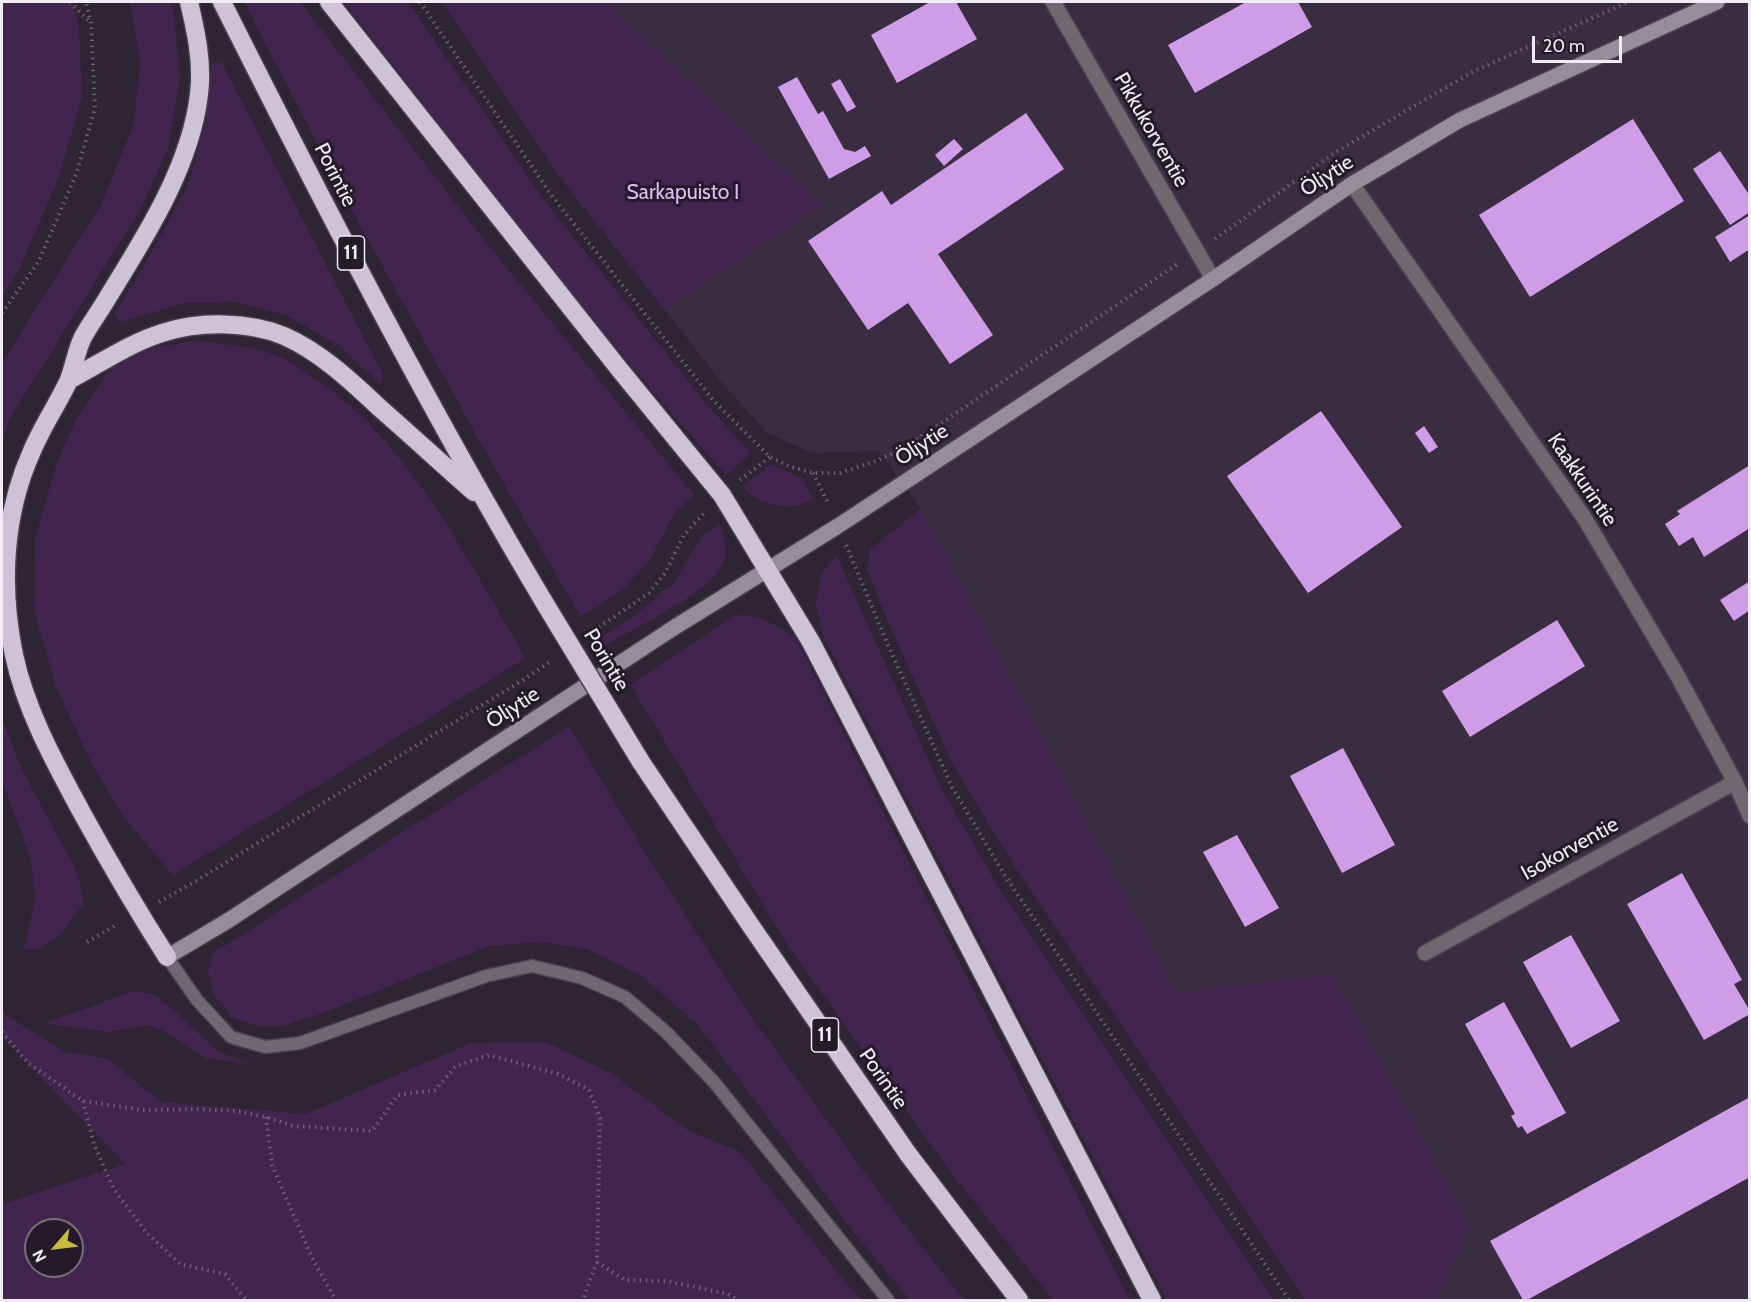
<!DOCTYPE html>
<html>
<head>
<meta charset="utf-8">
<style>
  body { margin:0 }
  #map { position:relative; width:1751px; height:1302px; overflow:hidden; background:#2e2433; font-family:Cabin,sans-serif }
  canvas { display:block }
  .frame { position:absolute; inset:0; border:3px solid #f1ebf5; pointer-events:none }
  .north { position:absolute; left:24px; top:1218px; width:60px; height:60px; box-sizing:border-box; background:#241a29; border:2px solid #766e7b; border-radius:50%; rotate:242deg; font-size:16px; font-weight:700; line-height:24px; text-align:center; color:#f1ebf5 }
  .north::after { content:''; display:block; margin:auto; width:21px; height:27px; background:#c7bb3c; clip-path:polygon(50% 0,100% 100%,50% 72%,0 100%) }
  .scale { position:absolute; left:1532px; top:36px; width:90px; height:27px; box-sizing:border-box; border:3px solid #f1ebf5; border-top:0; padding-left:8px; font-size:18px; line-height:21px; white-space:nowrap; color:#f1ebf5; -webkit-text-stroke:4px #241a29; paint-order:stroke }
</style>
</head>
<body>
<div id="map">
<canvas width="1751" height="1302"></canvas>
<div class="frame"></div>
<div class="north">N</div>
<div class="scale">20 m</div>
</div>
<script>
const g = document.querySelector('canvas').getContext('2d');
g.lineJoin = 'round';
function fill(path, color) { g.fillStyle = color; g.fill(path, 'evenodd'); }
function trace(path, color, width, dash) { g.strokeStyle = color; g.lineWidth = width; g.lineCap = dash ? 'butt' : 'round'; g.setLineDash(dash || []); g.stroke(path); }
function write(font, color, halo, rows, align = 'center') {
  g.font = font + ' Cabin,sans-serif'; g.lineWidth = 6; g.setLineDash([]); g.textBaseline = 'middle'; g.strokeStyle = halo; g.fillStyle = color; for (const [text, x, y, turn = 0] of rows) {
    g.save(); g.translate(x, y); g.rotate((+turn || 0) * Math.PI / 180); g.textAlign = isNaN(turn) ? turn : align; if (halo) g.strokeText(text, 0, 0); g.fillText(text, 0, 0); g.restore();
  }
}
fill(new Path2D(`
  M605,2H1749V1300H1437L1469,1226L1332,975L1176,993L921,509L879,451L811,453L766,432L718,378L664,309L821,205Z`), '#3b2d41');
fill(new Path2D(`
  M2,2H72L79,27L82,97L59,177L17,274L2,296Z
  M130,2H170L174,16L180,79L168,148L142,207L10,418L2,441V363L102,203L134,124L140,64Z
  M244,2H300L484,240L694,495L676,511L649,561L623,589L599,606L580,616L479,440L352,211Z
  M344,2H408L544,200L708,406L751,453L726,475C591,324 469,161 344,2Z
  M442,2H605L821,205L664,309L565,184Z
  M212,63H222L384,377L380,384L338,345L286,315L234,302L185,303L121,322L114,314L142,269L187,187L205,126Z
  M193,341C225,344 258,346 287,360C295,364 302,370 310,375C408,438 467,560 526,658L173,875L125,819L91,762L56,687L34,610L35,539L57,462L77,418L113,366L152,348Z
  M770,464L802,478L814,500C806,502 798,506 790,506C776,507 749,500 743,486Z
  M921,509L1176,993L1332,974L1469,1226L1437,1300H1305L1015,867L952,763L888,622L867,568L870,549Z
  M719,523C725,537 729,552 721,567C705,596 632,629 602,647L597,640L630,619L673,584L691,554L705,534Z
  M836,554L941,788L995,881L1274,1300H1167L823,636L816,604L820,577Z
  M737,615L760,617L795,637L1130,1300H1053L952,1174L786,943L630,684Z
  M2,718L21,768L77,872L84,903L62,932L39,949H24L35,899L31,859L2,781Z
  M569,726L656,871L754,1020L878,1191L964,1300H910L856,1235L698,1025L643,977L587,949L542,942L489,946L323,1013L283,1026H257L234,1018L214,995L208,972L212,954Z
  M131,992L151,993L176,1012L217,1051L249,1064L206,1058L170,1034L148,1025L108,1032L45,1023Z
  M2,1012L63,1052L107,1058L161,1102L306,1114L471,1043L546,1042L611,1073L689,1131L739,1151L860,1300H2V1204L125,1164L2,1037ZM36,1230H72V1266H36Z`), '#42254f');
fill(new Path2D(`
  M930,2H956L977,39L897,83L871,35Z
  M1246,2H1298L1312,27L1195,93L1168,45Z
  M797,77L818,114L823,111L844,149L855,152L865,146L871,156L829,179L778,87Z
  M840,79L856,107L847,112L831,84Z
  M1026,113L1064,169L938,254L993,335L950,364L908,303L868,330L808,241L882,191L891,205Z
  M1633,119L1684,201L1530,297L1479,215Z
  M954,139L963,149L944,166L935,155Z
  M1720,151L1750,196V212L1730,225L1693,169Z
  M1750,215V249L1730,262L1715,237Z
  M1321,411L1402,527L1308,593L1227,476Z
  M1424,426L1438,447L1429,453L1415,433Z
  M1750,465V528L1704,557L1693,537L1679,546L1665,524L1680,514L1677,511Z
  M1750,581V610L1734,621L1720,600Z
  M1557,620L1585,666L1470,737L1442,691Z
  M1343,748L1395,845L1342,873L1290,776Z
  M1237,835L1279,908L1245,927L1203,852Z
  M1682,873L1742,980L1734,984L1750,1011V1014L1704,1040L1627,904Z
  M1571,935L1620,1021L1571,1048L1523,962Z
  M1504,1002L1566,1113L1527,1134L1522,1126L1518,1128L1511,1116L1515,1114L1465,1024Z
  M1750,1097V1177L1527,1300H1523L1490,1241Z`), '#cf9ce8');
const lane = new Path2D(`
  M167,957L197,1000L231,1037L265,1047L300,1043L486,976L532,966L582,978L625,997L666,1032L714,1082L888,1300`);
const street = new Path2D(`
  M1053,2L1213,279
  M1352,184L1585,519L1677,675L1735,782L1750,816
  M1425,953L1735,782`);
const secondary = new Path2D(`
  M167,957L229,920L675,627L838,526L1213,279L1352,184L1460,120L1717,2`);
const highway = new Path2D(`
  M222,2C324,205 428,407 544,602
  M329,2L620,370L722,495L811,642L1152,1300
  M69,380C99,364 130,343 162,333C199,321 248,321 284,336C321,352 353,383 382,410C413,437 443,465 474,492
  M641,762L751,926L908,1154L1019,1300
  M167,957C137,910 109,862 82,813C55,763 26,711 14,655C0,587 3,515 32,451C42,427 57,405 68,382C74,368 76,351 83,337C90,324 100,311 108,297C145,237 191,166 199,94C203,63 196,32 189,2`);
trace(lane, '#49404e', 15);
trace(street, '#49404e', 18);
trace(secondary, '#49404e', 18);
trace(highway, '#49404e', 21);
trace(new Path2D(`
  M70,2L91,23
  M420,2L552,196L713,400L770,457L791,467L813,473H840L876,461L904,448L1179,263
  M1215,239L1334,153L1474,71L1628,2
  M2,313L39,261L77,172L95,108L91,23L86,2
  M813,473L829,505
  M740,480L770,457
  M846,545L888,645L952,787L1004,874L1289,1300
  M589,634L649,593L665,573L684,535L706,511
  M159,902L196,881L523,680L551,661
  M87,942L118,924
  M2,1032L28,1063L83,1101L142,1110L196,1109L236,1111L266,1117L294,1126L372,1131L398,1095L435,1090L456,1066L489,1055L558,1074L589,1090L600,1118L597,1262L583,1300
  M83,1101L94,1144L113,1188L146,1232L180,1264L225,1274L246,1300
  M266,1117L272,1165L312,1258L336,1300
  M597,1262L625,1280L667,1281L728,1294L737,1300`), '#6b6270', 4, [1.5, 4.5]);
trace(lane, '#6e6871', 12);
trace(street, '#6e6871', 15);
trace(secondary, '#958d9a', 15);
trace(highway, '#cfc2d6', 18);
const highwayBridge = new Path2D(`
  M544,602L641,762`);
trace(highwayBridge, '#49404e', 21, []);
trace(highwayBridge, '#cfc2d6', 18);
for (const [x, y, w] of [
  [351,253,27],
  [825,1035,27]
]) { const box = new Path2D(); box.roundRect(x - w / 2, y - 17, w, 34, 4.5); g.fillStyle = '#241a29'; g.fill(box); trace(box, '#f1ebf5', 1.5); }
write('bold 20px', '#f1ebf5', null, [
  ["11",351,253],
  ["11",825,1035]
]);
write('21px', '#f1ebf5', '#241a29', [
  ["Pikkukorventie",1151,130,60],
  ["Porintie",335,175,63],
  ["Öljytie",1327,176,-33],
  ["Öljytie",922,445,-33],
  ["Kaakkurintie",1582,480,56],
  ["Porintie",606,660,59],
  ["Öljytie",513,708,-33],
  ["Isokorventie",1570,849,-29],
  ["Porintie",883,1079,55]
]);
write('21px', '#e2bcf6', '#241a29', [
  ["Sarkapuisto I",683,193]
]);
</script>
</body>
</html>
